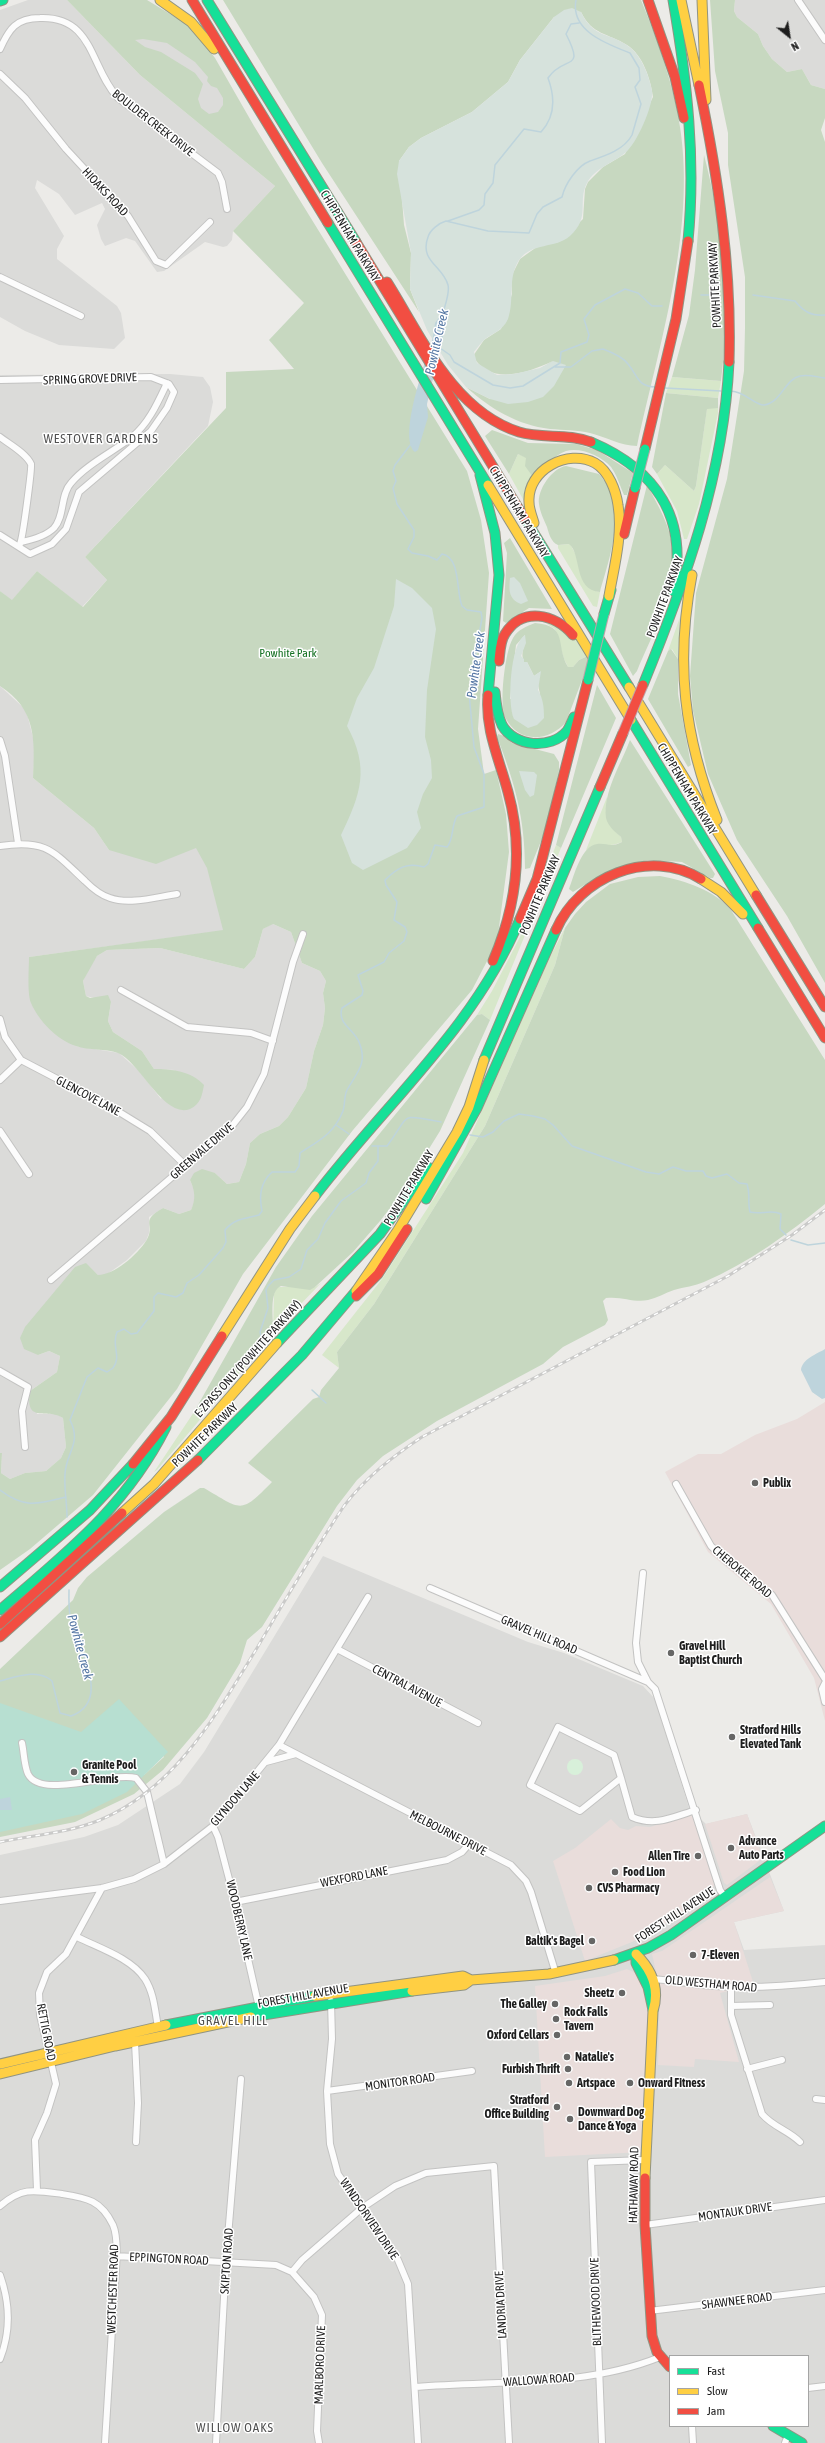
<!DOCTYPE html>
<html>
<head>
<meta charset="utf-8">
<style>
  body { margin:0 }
  #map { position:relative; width:825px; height:2443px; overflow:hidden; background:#ecebe8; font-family:"Asap Condensed",sans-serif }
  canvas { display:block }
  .legend { position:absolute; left:669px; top:2355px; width:140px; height:72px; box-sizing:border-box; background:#fff; border:1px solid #a5a5a5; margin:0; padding:5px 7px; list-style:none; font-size:12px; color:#1e1e1e }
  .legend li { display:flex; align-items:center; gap:8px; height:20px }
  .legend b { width:20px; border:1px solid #a5a5a5 }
  .north { position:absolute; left:769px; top:16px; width:40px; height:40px; -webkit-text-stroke:3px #fff; paint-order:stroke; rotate:150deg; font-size:11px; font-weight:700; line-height:16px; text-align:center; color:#1e1e1e }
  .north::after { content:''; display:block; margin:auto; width:14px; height:18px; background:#1e1e1e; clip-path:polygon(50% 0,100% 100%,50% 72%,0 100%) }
</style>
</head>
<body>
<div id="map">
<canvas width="825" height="2443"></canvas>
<ul class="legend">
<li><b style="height:5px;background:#16e098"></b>Fast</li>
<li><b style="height:5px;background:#ffcf43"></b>Slow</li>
<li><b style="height:5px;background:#f24e42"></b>Jam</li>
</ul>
<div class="north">N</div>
</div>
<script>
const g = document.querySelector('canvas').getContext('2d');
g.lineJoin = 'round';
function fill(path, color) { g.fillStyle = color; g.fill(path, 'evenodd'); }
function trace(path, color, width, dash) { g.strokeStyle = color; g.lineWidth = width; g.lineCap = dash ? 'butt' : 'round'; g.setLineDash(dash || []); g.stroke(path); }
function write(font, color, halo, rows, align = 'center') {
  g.font = font + ' "Asap Condensed",sans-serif'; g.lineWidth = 3; g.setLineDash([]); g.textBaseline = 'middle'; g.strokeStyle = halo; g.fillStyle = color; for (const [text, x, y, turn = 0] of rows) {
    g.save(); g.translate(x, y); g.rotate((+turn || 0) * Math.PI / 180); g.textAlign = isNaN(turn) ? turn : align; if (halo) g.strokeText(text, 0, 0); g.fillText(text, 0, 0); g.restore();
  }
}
fill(new Path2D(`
  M28,0H67L140,75L275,186L233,231L232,240L227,246L223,247L205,242L164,271L157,272L135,241L126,238L105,246L101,239L97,225L105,209L102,203L75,215L59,194L37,180L35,188L64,236L57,249V259L117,306L121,313L125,338L114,349L59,345L25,331L0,317V10Z
  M735,0H825V89L811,85L802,69L787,72L772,59L763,46L758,34L737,17L734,11Z
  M170,374L203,377L210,387L213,402L208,426L85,557L107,580L82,607L37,571L12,601L0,591V375Z
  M0,686L26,710L35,745L33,778L94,828L109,850L210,843L273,924L291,932L302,963L320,971L326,981L323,993L325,1008L323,1025L314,1051L306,1088L288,1117L279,1126L260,1134L250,1143L246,1164L239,1182L227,1184L215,1173L190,1180L195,1192V1202L191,1210L179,1214L163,1208L149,1217V1233L146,1241L127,1260L106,1275H98L86,1264L38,1355L49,1351L60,1356L57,1372L30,1391L37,1414H57L63,1418L66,1447L61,1458L46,1471L25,1473L10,1479L1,1473L2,1453H0ZM272,924L263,929L255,957L244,969L160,948L107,950L97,956L90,966L83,981L86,996L111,1002L108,1021L113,1032L142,1051L154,1069L175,1070L161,1099L139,1071L119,1053L76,1046L29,957Z
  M323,1556L528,1642L564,1653L643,1686L655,1699L689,1808L706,1824L747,1814L784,1911L734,1922L744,1950L825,1945V2443H0V1855L84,1837L118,1825L180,1784L204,1752ZM670,2356H808V2426H670Z`), '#dbdbd9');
fill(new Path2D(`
  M825,1402V1721L814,1678L771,1604L708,1552L665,1472L698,1454H721L755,1435L797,1419Z
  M747,1814L763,1858L727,1885L724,1883L705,1824Z
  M692,1815L695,1817L715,1884L710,1893L649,1935L585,1961L553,1861L575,1848L611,1819L620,1828L628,1830L636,1826L650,1827Z
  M770,1877L784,1911L734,1922L754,1985L720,1993L739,2062L695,2059L694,2067L658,2065L660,1989L652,1954L662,1951Z
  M627,1969L637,1974L649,1997L643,2152L545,2157L535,1986L605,1976Z`), '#e9dddb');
fill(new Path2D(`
  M672,377L721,381L718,398L666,393Z
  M707,408H718V413L699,504L687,539H684L677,511L657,474L665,465L694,491L696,486Z
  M518,454L526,457L533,477L524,501L509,474Z
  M570,544L596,591L600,592L597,607L593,606L558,548V545Z
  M680,617L678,659L672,649L668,651Z
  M554,623L563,627L592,654L579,660L573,667H568L564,659L555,629L547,624Z
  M607,797C607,816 607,824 621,837L622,842C609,848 598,843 586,850Z
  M556,845L561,848L490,1020L482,1014L477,1015L492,991L522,933Z
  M565,928L555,965L485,1126L374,1304L337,1352L339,1368L322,1355L382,1279L463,1153L550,957Z
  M321,1283L273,1333L274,1294L277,1287H315Z
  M268,1340L157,1470L154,1472L194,1412V1414H198L249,1356Z`), '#d7e7ca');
fill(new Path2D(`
  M67,0H147L185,23L203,42L215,58L254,126L467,471L481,520L489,573L478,729L484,774L496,770L506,814L509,852L497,942L472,990L353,1130L243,1274L177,1389L93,1495L30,1549L0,1570V1453H2L1,1473L10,1479L25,1473L46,1471L61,1458L66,1447L63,1418C46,1407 25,1425 30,1391L57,1372L60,1356L49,1351L38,1355L24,1349L20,1338L25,1327L75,1267L86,1263L98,1275C114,1275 137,1255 146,1241C157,1224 138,1222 163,1208L179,1214L191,1210C196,1199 195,1191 190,1180L194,1173L202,1169L215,1173L227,1184L239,1182L246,1164L250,1143L260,1134L279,1126L288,1117L306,1088L314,1051L323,1025L325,1008L323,993L326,981L320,971L302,963L291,932L273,924L263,929L255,957L244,969L160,948L107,950L97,956L83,981L86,996L90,998L108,995L111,1002L108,1021L113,1032L142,1051L154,1069C172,1069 191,1071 204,1085C202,1095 201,1104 190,1109C164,1119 140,1062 118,1053C105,1048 89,1051 76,1046C57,1040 39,1021 31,1003C27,993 29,968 29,957L223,930L207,868L196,848L156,864L109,850L94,828L33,778C35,739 36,709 0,686V591L12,600L37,571L83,607L107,580L85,557L226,408V372L294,369L269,340L304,303L233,231L275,186L140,75Z
  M223,0H641C658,41 673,83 680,127C696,231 659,345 637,446C621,446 606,437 590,433C577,430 564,430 550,429C517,425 491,409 466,387L490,399L553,361C528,373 489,386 473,356L484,340L501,329L512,294L511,277L520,259L538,246L559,242L583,219L585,189L588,182L603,167L625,154L653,97C651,80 643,55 627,45C608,33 592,35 581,12L554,17L520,60L508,82L472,112L421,138L409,147L399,161L404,225L411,253L410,289L419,312L322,163Z
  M710,0H735L734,11L737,17L758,34L763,46L772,59L787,72L802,69L811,85L825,89V118L821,130L825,142V983L787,916L737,840L708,774L693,711L690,676L696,593L727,479L744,371L745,328V277L728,165V133L715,71Z
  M704,155C723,228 731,306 721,381L672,377L689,315L695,270Z
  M666,393L718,398V408L707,409L696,486L694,491L665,465L657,474L652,467Z
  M492,430L528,443L576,444L597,450L633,473L627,495H624C620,486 617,475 611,467C601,456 581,447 566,451C554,455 542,469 533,477L525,466L526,458L518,454L509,474L485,436Z
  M566,466L599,474C629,506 610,556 600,592C573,590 582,554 569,544L558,545C551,542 549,534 547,527C544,520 540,512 539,504C537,490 552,468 566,466Z
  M647,485C658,505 671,527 673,551C677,592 652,634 637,671L633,676L610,634Z
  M510,538L552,609L529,608L506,623L503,621L507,553L504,543Z
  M535,623C569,626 555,645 568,667H573L579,660L592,654L566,722C549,742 518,744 505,717C499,703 505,651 513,638C517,630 527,626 535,623ZM525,635C525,645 520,653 524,662H527L534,676L540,672L538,685L540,694L510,699L516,645Z
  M671,649L678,659V694L691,765L688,767L648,699L668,651Z
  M597,685L616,718L561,848L556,845Z
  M498,734L504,736L512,743L554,754L559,762V770L546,829L530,868L525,869C525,819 515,783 497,737Z
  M630,740L715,874L713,878H710L682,862L648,860L625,865L589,882L573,892L569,889C574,876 581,846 597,844C608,843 610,848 622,842L621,837C615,832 608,826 606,818C603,792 621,764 630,740Z
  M660,876C686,881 714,890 731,910L825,1060V1204C788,1234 748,1263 704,1282C695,1286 684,1287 674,1290C665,1293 657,1298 648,1300C634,1303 622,1296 606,1298L603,1301L608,1320L605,1325L563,1347L543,1364L437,1421L383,1456L357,1480L337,1506L262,1627L247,1640L240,1663L207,1718L163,1770L134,1794L75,1822L0,1837V1669L73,1600L78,1588L87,1577L164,1512L200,1488H204C242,1510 240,1515 272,1482L248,1463L313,1399L319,1397L321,1390L339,1368L337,1352L374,1304L485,1126L555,965L565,928L575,914L586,902L610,884L638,877ZM121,1708L164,1757L144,1775Z
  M482,1014L490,1020L440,1131L401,1194L380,1221L353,1252L315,1287L310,1290L281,1286C268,1291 274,1321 273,1333L197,1414L194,1415V1412L276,1267L312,1216L477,1015Z`), '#c7d8c0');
fill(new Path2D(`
  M572,8L581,12C594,39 609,32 628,46C641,55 649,75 652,91C654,105 636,145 625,153C613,163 595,168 587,183C577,202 591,217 570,236C555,249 532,242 519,260C507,279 515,299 508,319C503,331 492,333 484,340C480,344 477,348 474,352L477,363L497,375L514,374L540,368L553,361L566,365L554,386L543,397L528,402L508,404L490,399L466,387L448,365L427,330L410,289L411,253L397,174L399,161L409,147L421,138L472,112L508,82L520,60L554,17L564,10Z
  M514,577L520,583L528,601L521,604C508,599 509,589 510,578Z
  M396,579L412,588L432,608L436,629L427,690L425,737L431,760L432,778L423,794L417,812L421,828L407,848L363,870L352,863L341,835C361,794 370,768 347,726L357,698L374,668L394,606Z
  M525,635L526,643L521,656L524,659V662H527L534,676L541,671L538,690C543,699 544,706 544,718L537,725L528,728L514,719C507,704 510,644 525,635Z
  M519,771L534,772L537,775L534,795L530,797L525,790Z`), '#d6e2dc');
fill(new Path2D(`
  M567 1767a8 8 0 1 1 16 0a8 8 0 1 1-16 0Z`), '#d8f0da');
fill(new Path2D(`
  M119,1699L168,1752L127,1792L82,1814L0,1832V1703L81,1732Z`), '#b7dfd1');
fill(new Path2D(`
  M143,39L167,43L195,62L208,77L207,81L211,86L217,88L223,98V105L218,112L209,114L201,108L198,99L203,84L195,73L161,52L145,47L135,40Z`), '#dcdcda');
fill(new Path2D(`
  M443,312H448V315L427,404L428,417L418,450L415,452C397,437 427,358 433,337L435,323Z
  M825,1349V1398L822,1399L812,1392L801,1370C802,1359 817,1354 825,1349Z
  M10,1797L12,1810H0V1799Z`), '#bed4dc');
trace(new Path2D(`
  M448,221L479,210L484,205L485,194L493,183L495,165L524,129L541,132C556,116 555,97 548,78C564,54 586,73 566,34L571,24L579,23
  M701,295H712
  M753,295L795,301C804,312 811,316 825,315
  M443,313C445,305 450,293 448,285C443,266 419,261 428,237C430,230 439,223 446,221L488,231L529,233L537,214L543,207L562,197C565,184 577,166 590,161C605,156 624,150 632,135L641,104L635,87L640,80L639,68L630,53C607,44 570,31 576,0
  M440,348L450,355L454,362L493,385L510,388L523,386L560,363L561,352L587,342L589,335L584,319L595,305L625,289L638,293L652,306H662
  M555,367H571L592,351L603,349C611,352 623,357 628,364C638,376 637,386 655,387
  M665,388L721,391
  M731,391C746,392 754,405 764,405C781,403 785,379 800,376C808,374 817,377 825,378
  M336,1125L349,1134
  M470,1135L483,1137L493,1132L504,1121L519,1114L533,1116L545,1119L553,1125L572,1146L646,1172L659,1174L673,1167L686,1171H703L706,1176L712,1178L727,1174L739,1183L747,1184C751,1196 747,1201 750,1212C761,1215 771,1209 781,1214L780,1229L786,1235
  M372,1146H387C411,1115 397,1113 441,1122
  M791,1240L808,1245L825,1243
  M262,1341L260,1332L268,1308L266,1290L268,1286L274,1280L289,1277L301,1269L307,1250L318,1239L325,1223L341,1201L366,1183L369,1173L378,1161V1147
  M312,1390L326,1403
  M0,1490C25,1509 38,1504 66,1497
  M67,1517C67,1503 64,1488 65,1474C66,1452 82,1444 70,1420L87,1377L98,1368L107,1372L113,1368C122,1357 111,1345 117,1332L124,1329L131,1334L137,1333L154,1311V1297L158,1293L176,1297L183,1293L187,1283L199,1275L223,1248L226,1242L225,1230C235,1218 245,1219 259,1215L262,1211C259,1196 260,1183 272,1172H295L299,1166L300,1153C318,1141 334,1134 343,1111C345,1105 344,1096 347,1090C357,1072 368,1064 359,1042C354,1029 337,1024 342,1008L362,995L363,991L358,975L384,962L389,953L404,941L407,932L405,927L394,920L397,902L386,885L385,880C397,868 407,862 424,867L428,864L435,845L447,847C454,839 451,826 457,816L484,807V774L474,747L469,693L482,618L481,612L467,610L462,606C456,593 461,557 442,554L437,560L428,556L412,553L408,549L414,537V530L397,504L393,488L396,481L393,471L395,465L411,444
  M0,1681C16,1677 38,1668 52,1681L60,1713L71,1716C112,1701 79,1650 72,1624C68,1613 69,1601 69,1590`), '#bed4dc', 1.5);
const street = new Path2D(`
  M798,0L825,40
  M0,49C9,29 16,18 40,18C94,16 90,68 118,98L218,173L222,182L227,209
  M0,74L25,98L66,149L128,216L156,261L166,265L210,222
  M0,277L81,316
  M0,380L151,377L169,384L174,392L167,408L151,431L79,492L66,529L52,544L30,554L0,535
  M0,437C9,444 26,453 31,464C32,468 23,537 20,544
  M21,542C31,540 46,536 54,528C65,516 60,495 71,483C87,464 113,452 132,437C149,423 158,402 167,383
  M0,740L5,756L18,843
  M0,846C46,839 53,851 85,881C92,888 100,895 110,898C130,905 156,897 177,894
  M121,990L187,1027L251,1033L273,1041
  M0,1019L5,1037L21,1060L111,1107L150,1131L186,1166
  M0,1080L21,1060
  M0,1131L29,1174
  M51,1280L232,1126L247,1107L264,1074L293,962L303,934
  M0,1371L28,1387L22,1411L25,1447
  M676,1484L711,1546L729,1563L772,1595L825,1679
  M643,1573L636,1643L638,1662L648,1682
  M430,1588L648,1682L655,1689L720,1890L725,1897
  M337,1649L478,1723
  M825,1683L822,1689L825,1702
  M558,1727L614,1755L621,1778L580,1811L530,1785Z
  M22,1743C24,1752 24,1765 28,1774C41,1800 112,1771 136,1778L147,1792L164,1864
  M279,1745L511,1865L526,1881L531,1892L556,1974
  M266,1762L296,1754
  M621,1778L632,1817C655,1827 673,1817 696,1810
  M213,1826L218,1837L235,1902L261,2016
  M0,1901L102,1888L134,1879L164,1864L213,1826L279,1745L368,1597
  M235,1902L447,1860L462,1852L469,1844
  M77,1937C99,1948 131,1958 145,1979C154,1993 155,2011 158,2027
  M652,1979C673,1980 694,1985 715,1986C752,1989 788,1986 825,1982
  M731,1987V2015L762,2114C773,2127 788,2130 800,2142
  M331,2001L332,2039L327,2091L330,2144L338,2174L398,2260L408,2284L418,2443
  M731,2006L770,2005
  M135,2042L138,2103L136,2142
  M747,2069L782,2060
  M327,2091L472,2071
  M816,2099L825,2100
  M37,2190L35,2140L47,2113L56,2084L40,2015L39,1993L47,1972L66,1954L102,1888
  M0,2206C22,2187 34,2190 62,2194C87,2198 101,2200 113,2225C120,2241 115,2279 114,2297C111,2346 108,2394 105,2443
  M645,2225L825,2200
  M115,2256L276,2265L292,2272L314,2297L322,2315L317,2431L319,2443
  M292,2272L302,2260L362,2208L395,2186L426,2173L494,2166L509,2443
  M0,2275C10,2303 11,2331 0,2359
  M649,2311L825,2290
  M416,2387C497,2380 583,2388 660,2357
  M808,2388L825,2386
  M692,2426L693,2443
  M216,2443L226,2261L241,2079
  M602,2443L591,2162L645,2160
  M785,2443L788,2435`);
const fast = new Path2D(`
  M207,0L356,242
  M673,0C687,81 696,159 688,241
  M0,1L3,0
  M328,223L488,485
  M591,442C657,470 689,519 673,591
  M480,475L495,533L499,575L488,695
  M525,519L629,687
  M604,614L611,590
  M643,685C685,582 724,475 729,362
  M495,692C496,704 497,714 502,725C514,747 551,750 567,731C570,727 572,721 574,717
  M631,720L758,928
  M484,1060L600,787
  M315,1196C385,1104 475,1027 520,919
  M426,1199L477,1108L556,930
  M277,1343L380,1234L428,1167
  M198,1460L302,1355L356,1291
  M0,1587L90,1510L133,1464
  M0,1610C66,1553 126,1507 166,1427
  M636,1954V1963L648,1987L653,2010
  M614,1960L648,1948L671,1935L825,1826
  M251,2017L412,1991
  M166,2025L315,1996
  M773,2426L802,2443`);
const slow = new Path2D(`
  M160,0L191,22L214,49
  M681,0L699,85
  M702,0L706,100
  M488,485L631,720
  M534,523C532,516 529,509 529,502C527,470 568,448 595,463C609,471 616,491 618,505C623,535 614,567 609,596
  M692,575C675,663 684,737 717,820
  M629,687L756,895
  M701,879L721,892L743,914
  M356,1291L398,1230L457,1132L469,1107L484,1060
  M222,1336L290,1229L315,1196
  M122,1513L154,1484L277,1343
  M636,1954C652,1970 660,1989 653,2011L645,2178
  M412,1991L464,1985L471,1980
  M315,1996L463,1976L471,1980L549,1974L614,1960
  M0,2064L166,2025
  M0,2074L115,2046L251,2017`);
const jam = new Path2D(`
  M192,0L328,223
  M648,0L675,77L684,118
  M699,85C718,177 732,268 729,362
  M356,242L525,519
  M387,282C421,336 453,411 519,432C542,439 568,433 591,442
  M645,449L676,319L688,241
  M624,534L635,488
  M499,661C500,652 500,641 505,634C522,606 555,614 573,635
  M488,695C485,730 499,758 508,792C524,849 516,907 493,961
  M600,787L623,733
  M756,895L825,1007
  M520,919L537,879L588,680
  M758,928L825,1038
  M556,930C579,877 649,847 701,879
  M356,1296L378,1274L407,1229
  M133,1464L171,1417L222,1336
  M0,1624L122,1513
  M0,1637L198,1460
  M645,2178V2225L652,2336L657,2352L670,2367`);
trace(street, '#c3c3c2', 8);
trace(fast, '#919482', 11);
trace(slow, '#919482', 11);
trace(jam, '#919482', 11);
trace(street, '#fcfcfc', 6);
trace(fast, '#16e098', 9);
trace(slow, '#ffcf43', 9);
trace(jam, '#f24e42', 9);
const rail = new Path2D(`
  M0,1842C34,1835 68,1833 100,1820C176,1788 216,1715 257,1648C285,1600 313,1552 344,1506C366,1477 392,1457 422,1437L728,1276L792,1235L825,1210`);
trace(rail, '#cacac9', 3);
trace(rail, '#fff', 1.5, [4.5]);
const fastBridge = new Path2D(`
  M635,488L645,449
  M588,680L604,614`);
const jamBridge = new Path2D(`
  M623,733L643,685`);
trace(fastBridge, '#bea2a8', 11, []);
trace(jamBridge, '#bea2a8', 11, []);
trace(fastBridge, '#16e098', 9);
trace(jamBridge, '#f24e42', 9);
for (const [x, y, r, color] of [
  [755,1483,4,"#666665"],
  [671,1653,4,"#666665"],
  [732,1737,4,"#666665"],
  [74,1772,4,"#666665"],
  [731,1848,4,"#666665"],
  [698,1856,4,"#666665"],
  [615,1872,4,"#666665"],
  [589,1888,4,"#666665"],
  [592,1941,4,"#666665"],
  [693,1955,4,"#666665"],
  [622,1993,4,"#666665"],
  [555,2004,4,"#666665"],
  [556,2019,4,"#666665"],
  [557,2035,4,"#666665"],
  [567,2057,4,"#666665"],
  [568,2069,4,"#666665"],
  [569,2083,4,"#666665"],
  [630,2083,4,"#666665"],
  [557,2107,4,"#666665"],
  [570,2119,4,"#666665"]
]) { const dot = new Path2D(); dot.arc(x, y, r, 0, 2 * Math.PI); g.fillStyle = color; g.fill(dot); trace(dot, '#fff', 1.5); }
write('12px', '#1e1e1e', '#fff', [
  ["BOULDER CREEK DRIVE",153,123,38],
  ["HIOAKS ROAD",105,192,47],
  ["CHIPPENHAM PARKWAY",350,236,59],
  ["POWHITE PARKWAY",715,285,-93],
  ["SPRING GROVE DRIVE",90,379,-2],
  ["CHIPPENHAM PARKWAY",519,512,59],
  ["POWHITE PARKWAY",665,597,-70],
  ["CHIPPENHAM PARKWAY",687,789,59],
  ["POWHITE PARKWAY",540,895,-67],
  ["GLENCOVE LANE",88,1096,28],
  ["GREENVALE DRIVE",202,1151,-41],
  ["POWHITE PARKWAY",409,1188,-59],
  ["E-ZPASS ONLY (POWHITE PARKWAY)",248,1359,-48],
  ["POWHITE PARKWAY",205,1435,-44],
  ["CHEROKEE ROAD",742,1572,40],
  ["GRAVEL HILL ROAD",539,1635,23],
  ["CENTRAL AVENUE",407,1686,28],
  ["GLYNDON LANE",235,1799,-49],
  ["MELBOURNE DRIVE",448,1833,27],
  ["WEXFORD LANE",354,1877,-11],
  ["FOREST HILL AVENUE",675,1915,-33],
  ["WOODBERRY LANE",239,1920,77],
  ["OLD WESTHAM ROAD",711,1984,5],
  ["FOREST HILL AVENUE",303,1996,-10],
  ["RETTIG ROAD",46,2032,79],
  ["MONITOR ROAD",400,2082,-8],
  ["HATHAWAY ROAD",634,2185,-89],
  ["MONTAUK DRIVE",735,2212,-8],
  ["WINDSORVIEW DRIVE",369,2219,56],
  ["EPPINGTON ROAD",169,2259,3],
  ["SKIPTON ROAD",227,2261,-86],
  ["WESTCHESTER ROAD",113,2289,-88],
  ["SHAWNEE ROAD",737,2301,-7],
  ["BLITHEWOOD DRIVE",596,2302,-92],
  ["LANDRIA DRIVE",501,2305,-93],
  ["MARLBORO DRIVE",320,2365,-88],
  ["WALLOWA ROAD",539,2380,-4]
]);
write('12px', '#177225', '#fff', [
  ["Powhite Park",288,653]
]);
write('bold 12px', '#1e1e1e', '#fff', [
  ["Publix",763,1483],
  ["Gravel Hill",679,1646],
  ["Baptist Church",679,1660],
  ["Stratford Hills",740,1730],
  ["Elevated Tank",740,1744],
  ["Granite Pool",82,1765],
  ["& Tennis",82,1779],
  ["Advance",739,1841],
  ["Auto Parts",739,1855],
  ["Allen Tire",690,1856,"right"],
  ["Food Lion",623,1872],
  ["CVS Pharmacy",597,1888],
  ["Baltik's Bagel",584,1941,"right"],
  ["7-Eleven",701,1955],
  ["Sheetz",614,1993,"right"],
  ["The Galley",547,2004,"right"],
  ["Rock Falls",564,2012],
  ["Tavern",564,2026],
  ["Oxford Cellars",549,2035,"right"],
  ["Natalie's",575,2057],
  ["Furbish Thrift",560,2069,"right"],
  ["Artspace",577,2083],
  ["Onward Fitness",638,2083],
  ["Stratford",549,2100,"right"],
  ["Office Building",549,2114,"right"],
  ["Downward Dog",578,2112],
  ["Dance & Yoga",578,2126]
], 'left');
write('italic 13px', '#5577a4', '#fff', [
  ["Powhite Creek",437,342,-77],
  ["Powhite Creek",476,665,-82],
  ["Powhite Creek",80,1647,75]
]);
g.letterSpacing = '1px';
write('13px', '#515151', '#fff', [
  ["WESTOVER GARDENS",101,439],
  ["GRAVEL HILL",233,2021],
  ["WILLOW OAKS",235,2428]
]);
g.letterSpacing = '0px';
</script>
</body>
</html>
